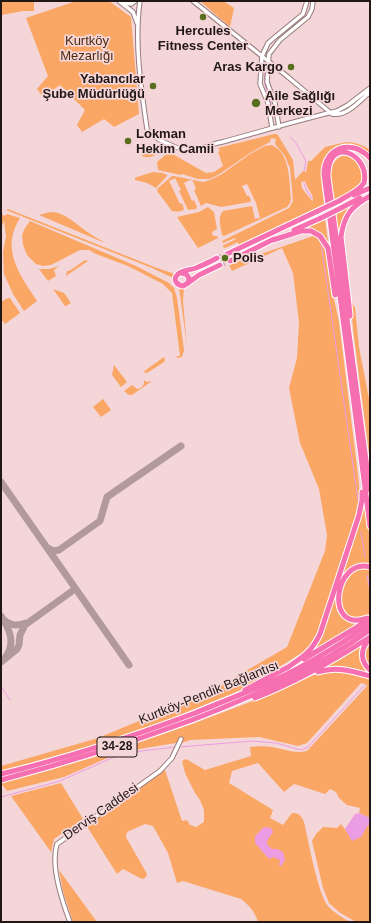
<!DOCTYPE html>
<html>
<head>
<meta charset="utf-8">
<style>
  body { margin:0 }
  #map { position:relative; width:371px; height:923px; overflow:hidden; background:#f5d6d8; font-family:Helvetica,sans-serif }
  canvas { display:block }
  .frame { position:absolute; inset:0; border:2px solid #211717; pointer-events:none }
</style>
</head>
<body>
<div id="map">
<canvas width="371" height="923"></canvas>
<div class="frame"></div>
</div>
<script>
const g = document.querySelector('canvas').getContext('2d');
g.lineJoin = 'round';
function fill(path, color) { g.fillStyle = color; g.fill(path, 'evenodd'); }
function trace(path, color, width, dash) { g.strokeStyle = color; g.lineWidth = width; g.lineCap = dash ? 'butt' : 'round'; g.setLineDash(dash || []); g.stroke(path); }
function write(font, color, halo, rows, align = 'center') {
  g.font = font + ' Helvetica,sans-serif'; g.lineWidth = 3.5; g.setLineDash([]); g.textBaseline = 'middle'; g.strokeStyle = halo; g.fillStyle = color; for (const [text, x, y, turn = 0] of rows) {
    g.save(); g.translate(x, y); g.rotate((+turn || 0) * Math.PI / 180); g.textAlign = isNaN(turn) ? turn : align; if (halo) g.strokeText(text, 0, 0); g.fillText(text, 0, 0); g.restore();
  }
}
fill(new Path2D(`
  M1,1H34V11H23L1,15Z
  M76,1H109L131,17L139,114L114,127L104,119L82,132L77,125L85,110L60,85L43,97L37,89L48,76L26,18Z
  M200,1H223L234,8L230,27Z
  M274,134H277L279,137L293,160L295,180L303,171L306,172L308,161H311L325,147L346,142L355,143L366,147L370,151V156L358,147L332,151C317,166 322,185 324,204L301,216L239,245L238,242L225,248L222,246L236,239L235,238L223,243L222,241L289,208L293,201L290,167L289,166L285,156L275,144L276,139L271,138L270,142L250,153L221,173L210,179H198L182,174L181,175L158,170L157,162L169,152L206,173L214,172L223,166L218,152L220,151L218,148ZM305,181C307,189 313,193 313,200L312,201L302,188L301,182Z
  M158,144L163,148C156,156 151,159 141,156Z
  M272,145C291,154 289,182 291,199L290,203L287,207L224,236L222,235C221,227 217,217 223,211L252,206L255,219L260,218L256,203L247,184L242,186L247,196H249L251,200L250,202L221,207L206,203L201,206L194,190L196,189L192,179L184,183L192,201L194,200L197,207L196,209L188,210L179,191L181,190L175,178L169,181L180,204L182,203L184,209C182,212 175,212 172,211L157,191L158,188L172,176H174L203,182L210,180L222,174L250,154L265,146Z
  M346,155C365,154 371,171 360,185C354,192 341,196 333,200C331,185 325,159 346,155Z
  M153,172L163,173L167,175V176L156,188L147,183L135,180V178L137,177Z
  M351,206L352,207C342,217 341,228 339,241L334,215Z
  M208,207L214,212L217,229L212,232L213,236H217L218,238L198,248L177,217L199,212Z
  M8,209L157,268L175,274L173,278L152,268L6,210Z
  M50,212C66,212 76,225 89,233C94,237 100,239 105,243L39,215Z
  M1,213L4,216L7,214L20,218C0,249 20,275 37,301L24,311L13,294L4,274L3,252L6,236L4,221L1,228Z
  M325,219L329,249C324,235 320,232 306,229L307,227Z
  M30,221L136,266L169,283L174,288L177,298L184,350L182,357L178,358L175,355L176,356H180L172,293L163,284L128,266L96,254L89,250H80L51,265L43,266L36,264L27,255L23,245L22,235L25,228Z
  M316,235L322,241L325,248L330,281L339,322L358,475L360,497L358,509L317,636L308,649L249,686L229,695L160,723L92,746L1,771V766L98,738L187,701C198,699 208,698 215,689L287,647L325,551L327,535L319,489L300,443L289,388L297,358L299,322L293,273L282,248L232,271L229,265Z
  M85,260L88,261L66,276L67,271H69Z
  M59,266L54,270L56,276L48,281L39,269H49Z
  M179,287H184L183,301L187,346Z
  M53,289L64,293L71,303L66,306H65Z
  M10,298L20,313L5,324L3,321L1,322V302L8,298Z
  M350,299L355,308L359,347L370,404V462L354,337Z
  M164,357L165,360L164,362L147,373L143,372Z
  M114,365L127,382L121,387L112,375Z
  M144,380L147,382L152,381L132,395H129L124,391L132,385L137,389L141,388L144,384Z
  M103,399L111,410L101,417L93,407Z
  M364,502L370,539V565H360L348,572L336,602L339,612L344,618L352,622H361L335,637L314,652L324,631L362,512Z
  M370,568V587L368,576H367L370,594V614C349,625 335,610 342,588C344,580 351,574 357,569Z
  M370,642V666C363,659 363,649 370,642Z
  M365,643C357,654 360,664 370,673V675C353,670 340,666 322,668Z
  M334,670L370,678V818L359,813L360,808L347,805L339,798L336,792L330,789L325,794L294,784L284,792L258,763L232,771L229,783L273,810L270,818L283,825L292,813C299,813 301,815 304,822C308,839 318,894 328,906C334,913 342,917 350,922H258C255,912 250,906 241,899L183,881L177,883L168,853L153,826L145,824L127,832L126,837L147,874L146,877L142,879L123,869L117,874L86,825L165,770L182,821L187,820L190,825L196,827L204,822V810L200,800L195,793L185,773L182,761L186,759L205,770L251,756L250,747C258,746 265,746 272,747C284,749 295,754 307,751L367,686L365,684L361,683L307,743L298,746L259,737L190,740L182,743L183,739L180,738L176,743L121,752L64,777L7,791L1,783L95,757L137,743L192,724L266,696L314,675L326,671Z
  M61,783L83,819L54,839L51,852L11,796Z
  M341,824L350,836V839L370,824V922H356L339,912L329,903L323,888L312,841L316,834L323,827L337,828Z
  M59,870L97,922H73L63,891Z`), '#faa664');
fill(new Path2D(`
  M359,813L370,818V824L368,825L361,837L352,841L345,829L355,814Z
  M264,827L271,828L273,832L267,841V844L272,849H277L283,852L285,860L281,866H279L280,860L273,857L269,859L255,843V836Z`), '#eb9ce2');
trace(new Path2D(`
  M293,24C302,18 308,12 309,1
  M271,43L275,39
  M266,67C261,85 269,94 273,110
  M290,137L296,143L306,161L304,171
  M304,183L306,189L312,199
  M321,243L358,500
  M361,532L365,557
  M367,575L370,590
  M2,688L10,700
  M179,747L252,741L276,743L301,750L308,747L365,685
  M1,797L60,781L123,753L176,747`), '#eb9ce2', 1);
trace(new Path2D(`
  M1,482L129,665
  M48,548L53,551L59,550L100,521L107,497L181,446
  M1,616C10,630 16,643 5,658
  M4,620C12,626 17,626 26,623
  M1,662L17,649L19,645L20,635L25,625L75,589`), '#b29a9b', 7);
trace(new Path2D(`
  M217,258L227,254
  M220,265L230,261`), '#cbb0b1', 5, [5, 2.5]);
const minor = new Path2D(`
  M119,1L133,12L137,23
  M140,1C134,42 141,88 147,129C151,138 179,150 189,150C201,150 211,144 222,142C260,132 298,120 337,111L348,105L370,88
  M193,1L288,77L332,114C346,117 360,101 370,92
  M122,2L131,4L135,1
  M279,127L275,103L267,82L269,54L280,40L308,17L312,9L313,1
  M272,128L268,103L260,84L262,56L268,43L275,37L303,14L307,1
  M70,922C62,901 50,866 57,844L160,771L172,758L181,739`);
const highway = new Path2D(`
  M370,158C352,138 324,147 324,174L370,526
  M354,195L370,188
  M339,201C347,196 359,191 364,183C371,155 327,133 328,177L370,490
  M341,208L360,198
  M294,230L321,218
  M273,240L301,231H311L320,236L328,248L335,295
  M227,254L318,211
  M230,261L274,239
  M181,273L186,274L189,278L188,283L183,286C177,285 172,280 178,274C182,270 191,270 196,268C203,265 210,262 217,258
  M188,283L199,275L220,265
  M350,316L349,305L341,237C344,215 351,207 370,196
  M367,618C324,634 334,557 370,567
  M369,640C360,649 360,661 370,670
  M304,659L354,629L370,618
  M287,668C302,657 311,653 320,634L359,515L362,500V492
  M318,672C336,666 352,671 370,676
  M245,690L288,667
  M255,698C296,682 333,661 370,637
  M1,774C67,758 131,737 195,713C228,699 263,687 295,670C321,656 346,641 370,624
  M1,780C66,763 129,743 192,720C254,696 316,669 370,630`);
trace(minor, '#977b7d', 5.5);
trace(highway, '#fff', 7);
trace(minor, '#fff', 3.5);
trace(highway, '#f66fb1', 5);
const highwayBridge = new Path2D(`
  M318,211L339,201
  M321,218L341,208`);
trace(highwayBridge, '#fff', 7, []);
trace(highwayBridge, '#f66fb1', 5);
for (const [x, y, r, color] of [
  [203,17,4,"#596f1f"],
  [291,67,4,"#596f1f"],
  [153,86,4,"#596f1f"],
  [256,103,5,"#596f1f"],
  [128,141,4,"#596f1f"],
  [225,258,4,"#596f1f"]
]) { const dot = new Path2D(); dot.arc(x, y, r, 0, 2 * Math.PI); g.fillStyle = color; g.fill(dot); trace(dot, '#f5d6d8', 1.5); }
for (const [x, y, w] of [
  [117,747,40]
]) { const box = new Path2D(); box.roundRect(x - w / 2, y - 10, w, 20, 3); g.fillStyle = '#f5d6d8'; g.fill(box); trace(box, '#211717', 1); }
write('bold 12px', '#211717', null, [
  ["34-28",117,747]
]);
write('bold 13px', '#211717', '#f5d6d8', [
  ["Hercules",203,31,"center"],
  ["Fitness Center",203,46,"center"],
  ["Aras Kargo",283,67,"right"],
  ["Yabancılar",145,79,"right"],
  ["Şube Müdürlüğü",145,94,"right"],
  ["Aile Sağlığı",265,96],
  ["Merkezi",265,111],
  ["Lokman",136,134],
  ["Hekim Camii",136,149],
  ["Polis",233,258]
], 'left');
write('13px', '#4c2b0f', '#f5d6d8', [
  ["Kurtköy",87,41],
  ["Mezarlığı",87,56]
]);
write('13px', '#211717', '#f5d6d8', [
  ["Kurtköy-Pendik Bağlantısı",209,693,-22],
  ["Derviş Caddesi",101,812,-35]
]);
</script>
</body>
</html>
